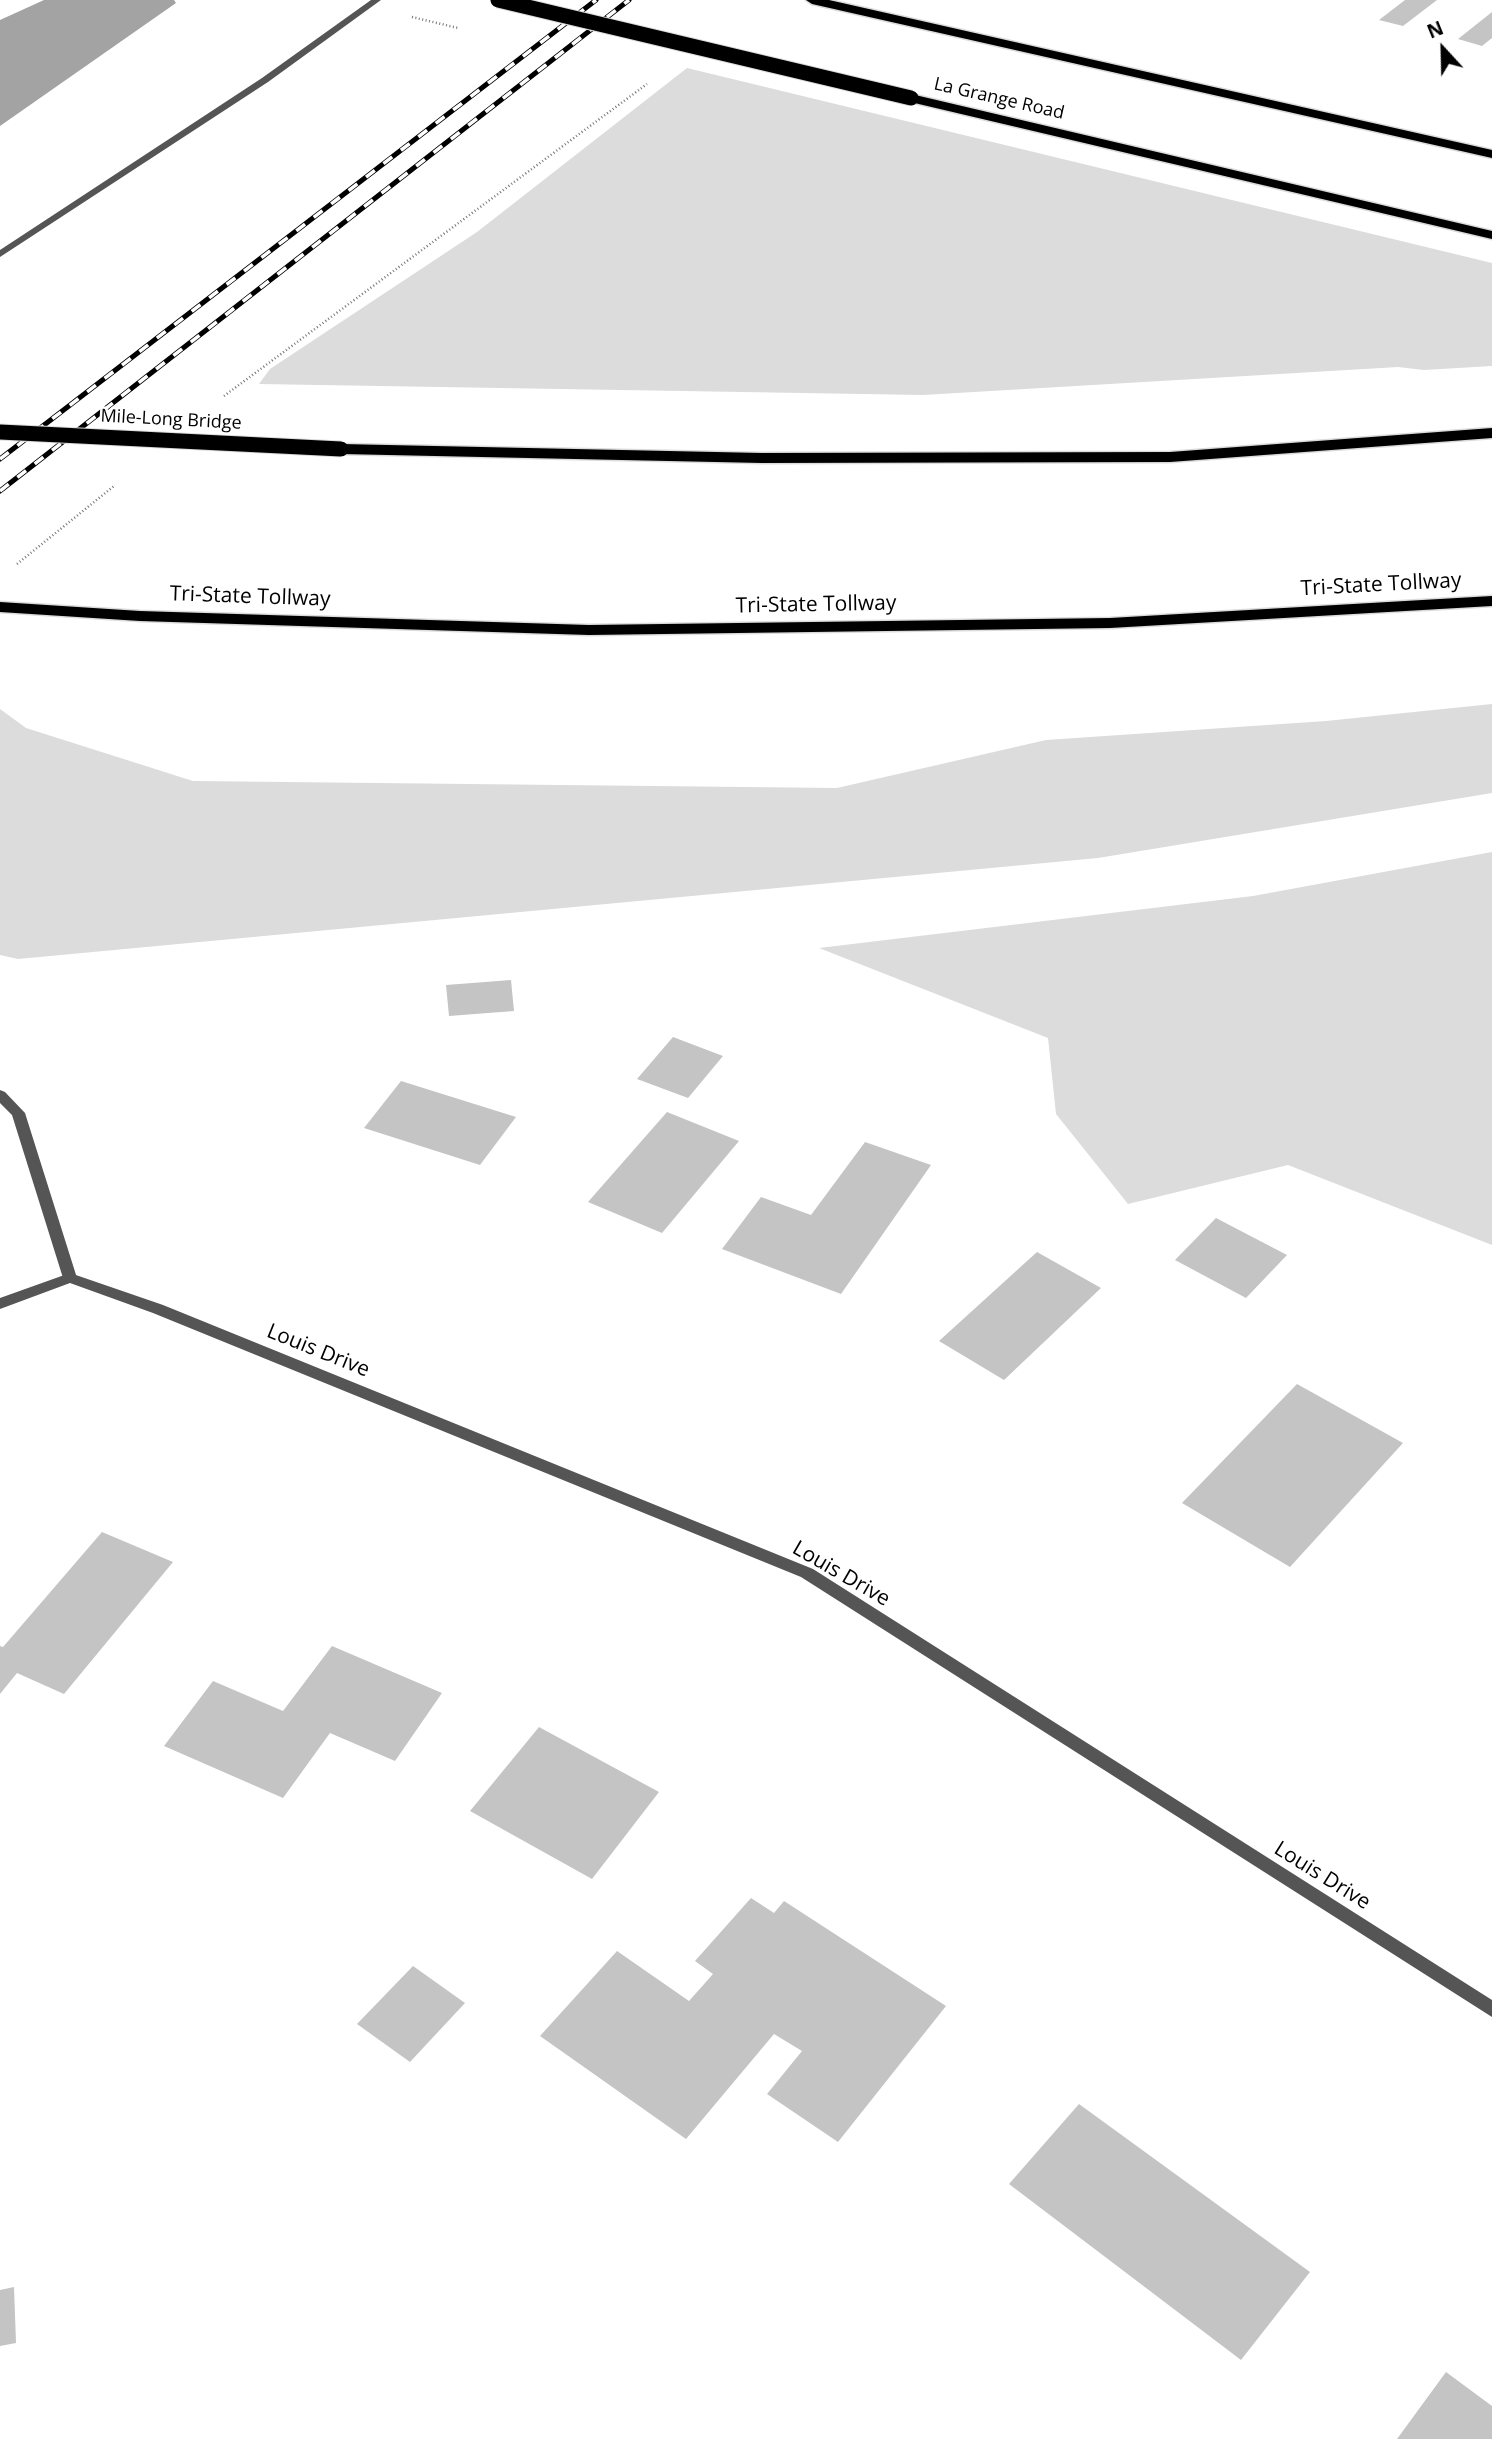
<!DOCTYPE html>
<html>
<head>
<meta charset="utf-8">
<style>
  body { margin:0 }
  #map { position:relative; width:1492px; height:2439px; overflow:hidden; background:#fff; font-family:"Open Sans",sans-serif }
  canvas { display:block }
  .north { position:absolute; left:1408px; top:14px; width:70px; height:70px; -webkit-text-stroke:5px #fff; paint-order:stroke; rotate:338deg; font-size:19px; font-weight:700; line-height:28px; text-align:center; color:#000 }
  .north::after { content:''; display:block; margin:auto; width:24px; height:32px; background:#000; clip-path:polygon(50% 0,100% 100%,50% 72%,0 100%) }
</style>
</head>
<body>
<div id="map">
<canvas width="1492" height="2439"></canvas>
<div class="north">N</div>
</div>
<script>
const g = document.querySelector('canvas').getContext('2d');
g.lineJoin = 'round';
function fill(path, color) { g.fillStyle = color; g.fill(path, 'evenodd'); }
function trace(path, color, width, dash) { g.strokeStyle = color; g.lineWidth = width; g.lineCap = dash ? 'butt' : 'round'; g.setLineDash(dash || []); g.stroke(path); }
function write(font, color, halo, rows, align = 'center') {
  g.font = font + ' "Open Sans",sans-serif'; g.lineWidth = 5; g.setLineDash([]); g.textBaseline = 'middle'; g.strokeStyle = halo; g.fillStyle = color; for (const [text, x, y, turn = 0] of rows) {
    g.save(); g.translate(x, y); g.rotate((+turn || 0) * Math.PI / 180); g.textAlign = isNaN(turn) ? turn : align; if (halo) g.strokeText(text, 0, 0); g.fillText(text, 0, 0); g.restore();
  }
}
fill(new Path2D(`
  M687,68L1492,263V366L1424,370L1398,367L923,395L259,384L270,369L477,232Z
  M1492,704V793L1098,858L18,959L0,955V709L26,728L193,781L837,788L1046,740L1326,721Z
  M1492,852V1245L1288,1165L1128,1204L1056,1114L1048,1038L819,948L1253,896Z`), '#dcdcdc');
fill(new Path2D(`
  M44,0H174L176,3L0,126V20Z`), '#a3a3a3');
fill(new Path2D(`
  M1405,0H1437L1403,26L1379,20Z
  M1492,12V38L1482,46L1458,39Z
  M511,980L514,1011L449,1016L446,985Z
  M673,1037L723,1056L688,1098L637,1079Z
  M401,1081L516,1117L480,1165L364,1128Z
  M667,1112L739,1141L662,1233L588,1202Z
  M865,1142L931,1165L841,1294L722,1249L761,1197L811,1215Z
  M1216,1218L1287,1255L1246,1298L1175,1260Z
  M1037,1252L1101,1288L1004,1380L939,1341Z
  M1297,1384L1403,1443L1290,1567L1182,1503Z
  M102,1532L173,1562L64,1694L17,1673L0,1694V1646L3,1647Z
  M332,1646L442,1693L395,1761L330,1733L283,1798L164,1746L213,1681L283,1711Z
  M539,1727L659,1792L592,1879L470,1811Z
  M751,1898L774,1913L784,1901L946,2006L838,2142L767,2094L802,2051L774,2034L686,2139L540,2036L617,1951L689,2001L713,1974L695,1961Z
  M413,1966L465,2003L410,2062L357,2024Z
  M1079,2104L1310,2272L1241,2360L1009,2184Z
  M14,2287L16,2343L0,2346V2290Z
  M1446,2372L1492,2406V2439H1397Z`), '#c4c4c4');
const highway = new Path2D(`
  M806,0H829L1492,150V158L812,4Z
  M911,94L1492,231V239L906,101V95Z
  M1492,428V438L1170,462L762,463L341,454L333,449L341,444L762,453L1170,452Z
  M1492,596V606L1110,628L589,635L140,621L0,612V602L140,611L589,625L1110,618Z`);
trace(highway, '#dbdbdb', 3);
trace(new Path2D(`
  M412,17L458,28
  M224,396L647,84
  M17,564L114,486`), '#777', 2.5, [1, 2.5]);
fill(new Path2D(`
  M371,0H381L268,82L0,257V250L262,78Z
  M0,1090L5,1092L25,1113L77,1278L75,1282H65L63,1278L12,1115L0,1103Z`), '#555');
fill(new Path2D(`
  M70,1273L163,1305L813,1569L1492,2000V2017L801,1577L153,1313L70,1283L0,1309V1298Z`), '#555');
fill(highway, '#000');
const rail = new Path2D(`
  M0,459L596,0
  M0,491L629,0`);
trace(rail, '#000', 5);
trace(rail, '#fff', 3.5, [11]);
const highwayBridge = new Path2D(`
  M498,0L911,98
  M0,432L341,449`);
trace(highwayBridge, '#dbdbdb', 17, []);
trace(highwayBridge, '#000', 15);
write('18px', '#000', '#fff', [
  ["La Grange Road",999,99,13],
  ["Mile-Long Bridge",171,420,3]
]);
write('21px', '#000', '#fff', [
  ["Tri-State Tollway",1381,585,-3],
  ["Tri-State Tollway",250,597,2],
  ["Tri-State Tollway",816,605,-1],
  ["Louis Drive",318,1351,22],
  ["Louis Drive",841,1574,30],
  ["Louis Drive",1322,1876,32]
]);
</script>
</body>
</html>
